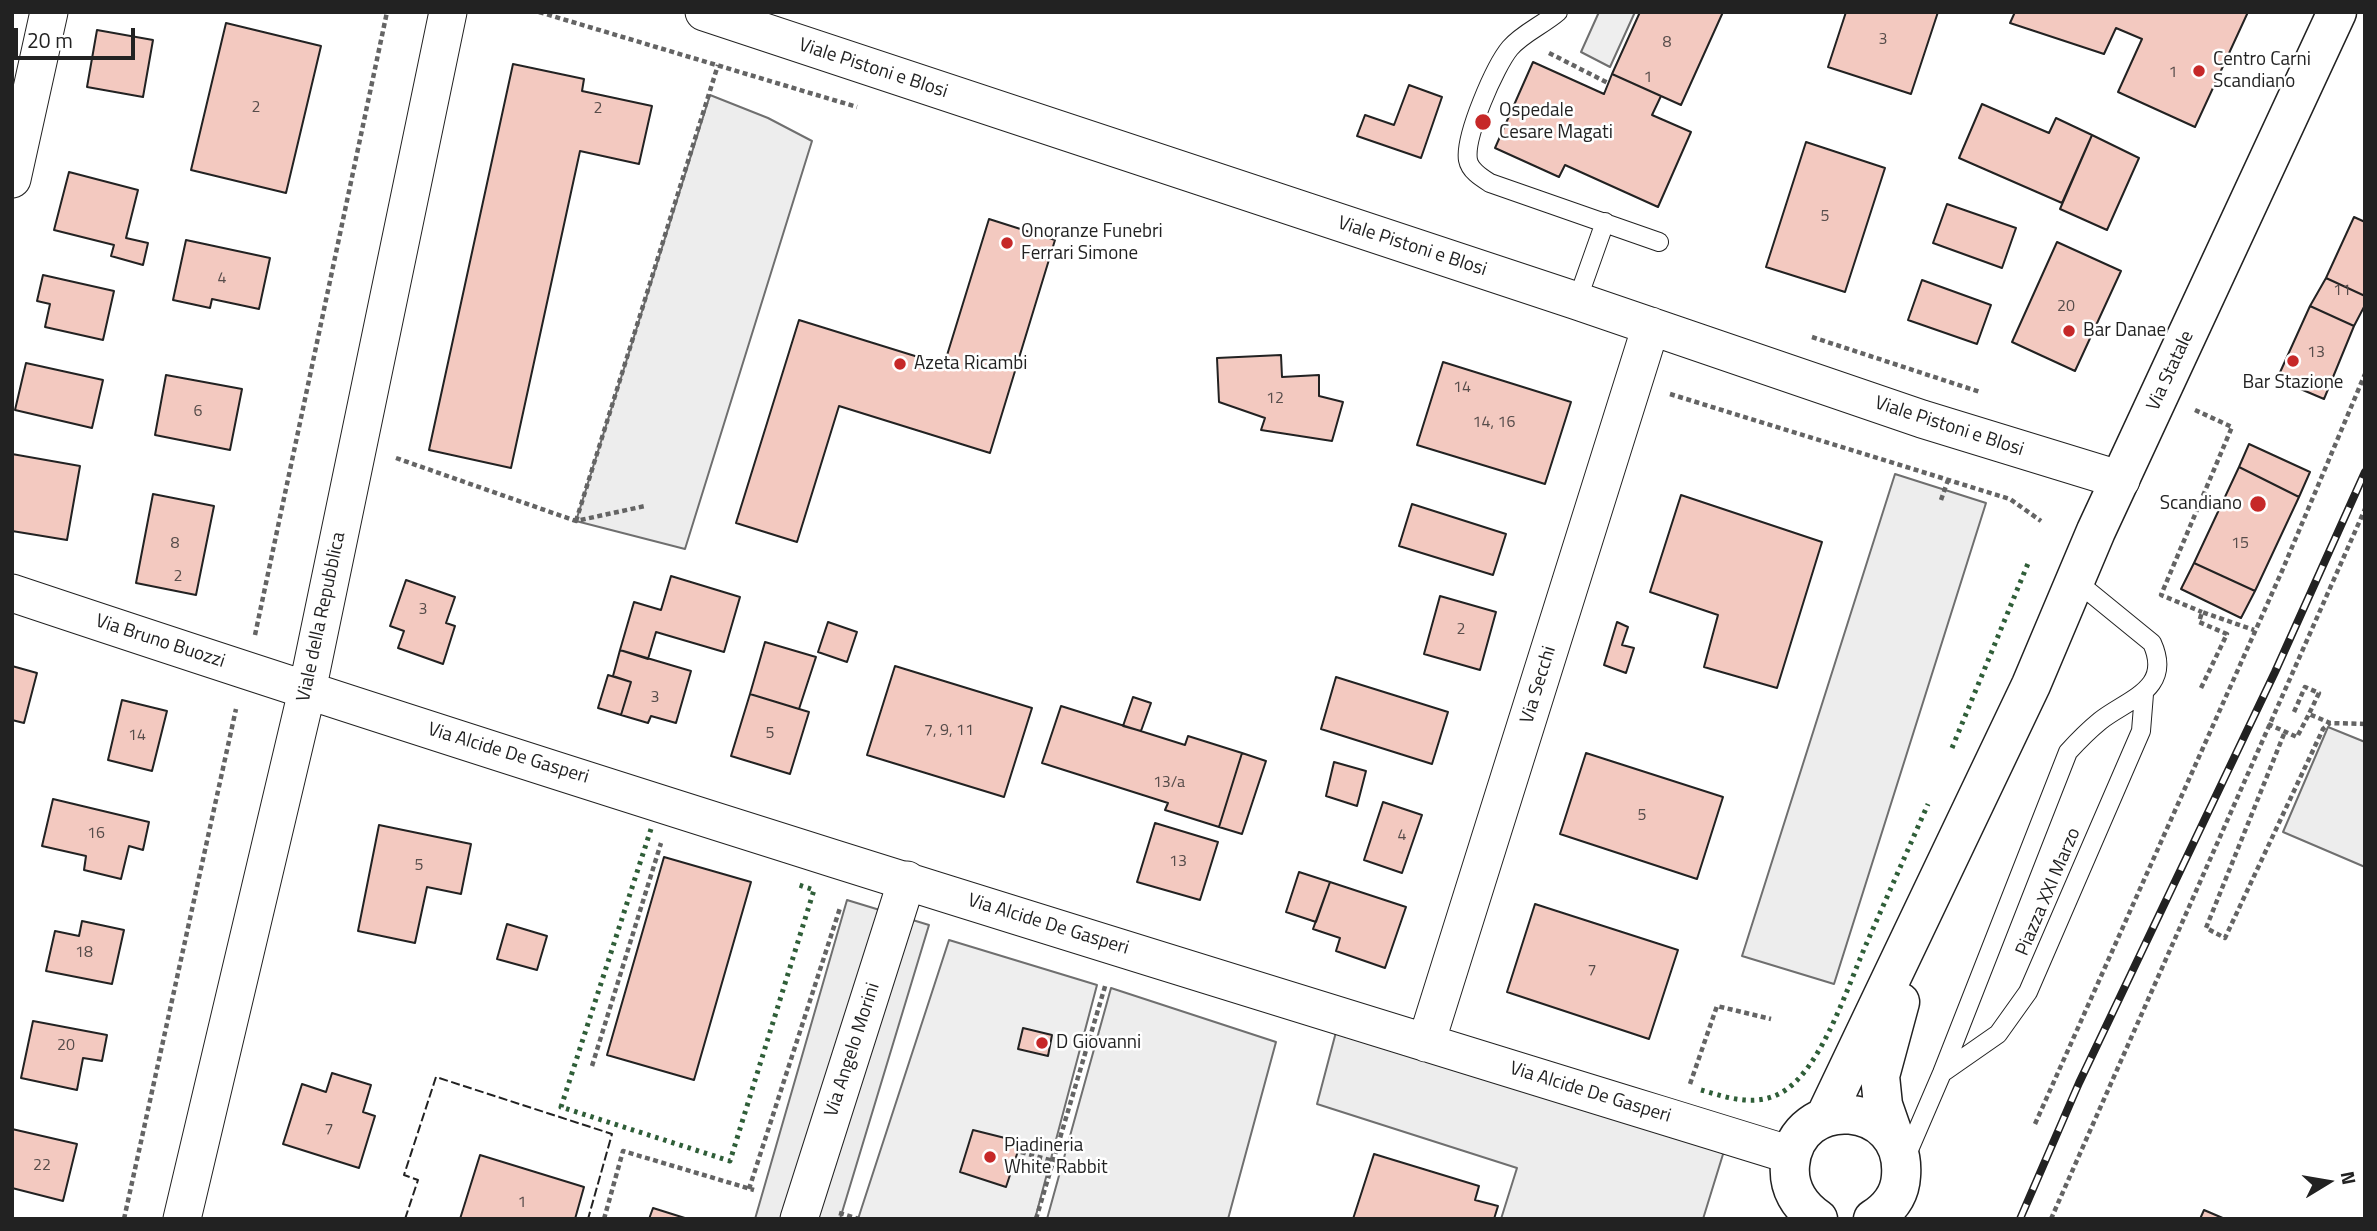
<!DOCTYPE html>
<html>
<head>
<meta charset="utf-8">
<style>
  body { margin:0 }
  #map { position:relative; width:2377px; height:1231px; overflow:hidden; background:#fff; font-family:"Titillium Web",sans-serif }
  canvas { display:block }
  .frame { position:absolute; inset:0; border:14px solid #222; pointer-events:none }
  .north { position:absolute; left:2293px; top:1147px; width:70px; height:70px; -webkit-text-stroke:5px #fff; paint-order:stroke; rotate:79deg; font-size:19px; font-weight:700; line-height:28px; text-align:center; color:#222 }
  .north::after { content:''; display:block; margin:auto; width:24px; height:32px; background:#222; clip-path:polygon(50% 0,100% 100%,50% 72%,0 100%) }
  .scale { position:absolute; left:14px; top:28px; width:121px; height:32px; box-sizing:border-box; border:4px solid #222; border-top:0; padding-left:9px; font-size:21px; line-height:24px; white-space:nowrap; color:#222; -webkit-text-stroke:5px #fff; paint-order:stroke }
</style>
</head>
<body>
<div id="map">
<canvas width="2377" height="1231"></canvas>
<div class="frame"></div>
<div class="north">N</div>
<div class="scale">20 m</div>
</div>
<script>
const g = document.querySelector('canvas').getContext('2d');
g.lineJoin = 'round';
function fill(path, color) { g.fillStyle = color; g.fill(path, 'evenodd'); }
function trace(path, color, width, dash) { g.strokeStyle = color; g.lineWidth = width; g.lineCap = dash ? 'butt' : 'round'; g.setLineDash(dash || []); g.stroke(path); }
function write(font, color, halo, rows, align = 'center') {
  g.font = font + ' "Titillium Web",sans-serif'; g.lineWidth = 5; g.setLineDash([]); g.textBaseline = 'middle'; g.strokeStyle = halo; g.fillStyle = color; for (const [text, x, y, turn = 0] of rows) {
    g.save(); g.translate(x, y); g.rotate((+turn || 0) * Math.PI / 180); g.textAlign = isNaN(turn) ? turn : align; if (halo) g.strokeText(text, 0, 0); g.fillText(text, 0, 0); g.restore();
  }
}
const green = new Path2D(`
  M1599,12H1635L1610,67L1581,52Z
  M949,940L1097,985L1035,1219H858Z`);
fill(green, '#eee');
trace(green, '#6f6f6f', 2);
const parking = new Path2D(`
  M710,95L768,118L812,141L685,549L576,521Z
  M1895,474L1986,503L1834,984L1742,956Z
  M2328,727L2365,742V867L2283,832Z
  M847,900L929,925L840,1219H755Z
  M1111,988L1276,1042L1228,1219H1047Z
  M1336,1032L1724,1151L1703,1219H1501L1517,1168L1317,1104Z`);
fill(parking, '#ededed');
trace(parking, '#6f6f6f', 2);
const building = new Path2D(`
  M1640,12H1723L1681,105L1612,74Z
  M1846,12H1938L1911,94L1828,67Z
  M2015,12H2248L2195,127L2118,92L2142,39L2116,28L2104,54L2010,23Z
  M226,23L321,46L286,193L191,170Z
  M97,30L153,40L143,97L87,87Z
  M1533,62L1604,94L1612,74L1661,96L1652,115L1691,132L1658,207L1565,165L1559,177L1495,148Z
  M513,64L584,79L582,91L652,106L639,164L580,151L511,468L429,450Z
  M1409,85L1442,97L1421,158L1357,136L1365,115L1394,125Z
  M1982,104L2049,133L2056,118L2092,135L2062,203L1959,158Z
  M2092,135L2139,158L2107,230L2060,209Z
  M1806,142L1885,168L1845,292L1766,267Z
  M69,172L138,190L126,238L148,243L143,265L111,256L114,245L54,230Z
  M1947,204L2016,228L2002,268L1933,243Z
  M2354,217L2365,222V296L2326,278Z
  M989,219L1055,240L990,453L839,406L797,542L736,523L799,320L944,365Z
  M186,240L270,258L259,309L212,299L210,308L173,300Z
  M2057,242L2121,271L2075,371L2012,342Z
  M43,275L114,291L103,340L45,327L50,304L37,301Z
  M2326,278L2365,296V305L2354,326L2310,306Z
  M1922,280L1991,305L1977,344L1908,320Z
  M2310,306L2354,326L2324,399L2277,379Z
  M1281,355L1282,377L1319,375V396L1343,402L1332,441L1261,430L1265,418L1219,402L1217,358Z
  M1443,362L1571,402L1545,484L1417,445Z
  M26,363L103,380L92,428L15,410Z
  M166,375L242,389L230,450L155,435Z
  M2249,444L2310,472L2299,497L2239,467Z
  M12,454L80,466L67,540L12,531Z
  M2239,467L2299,497L2255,591L2194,563Z
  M153,494L214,506L196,595L136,583Z
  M1681,495L1822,542L1777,688L1704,667L1718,615L1650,592Z
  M1412,504L1506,534L1493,575L1399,546Z
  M2194,563L2255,591L2241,618L2181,589Z
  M671,576L740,597L724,652L656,632L648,659L620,650L634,602L661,610Z
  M406,580L455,597L446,623L455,626L443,664L398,648L404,631L390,626Z
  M1440,596L1496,612L1480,670L1424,654Z
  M828,622L857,632L847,662L818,652Z
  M1617,622L1628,627L1622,645L1634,648L1626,673L1604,665Z
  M765,642L816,657L799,709L750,694Z
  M620,650L691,671L676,723L651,716L648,723L621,715L631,682L613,676Z
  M12,666L37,673L24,723L12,720Z
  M895,666L1032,708L1004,797L867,755Z
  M608,675L631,682L621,715L598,708Z
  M1336,677L1448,712L1432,764L1321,729Z
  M750,694L809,712L790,774L731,756Z
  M1133,697L1151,703L1141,731L1123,726Z
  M122,700L167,711L152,771L108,760Z
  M1061,706L1185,745L1188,736L1242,753L1219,827L1165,810L1168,803L1042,763Z
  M1242,753L1266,761L1242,834L1219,827Z
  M1586,753L1723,797L1697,879L1560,834Z
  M1334,762L1366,771L1357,806L1326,796Z
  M53,799L149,822L143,850L129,846L121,879L84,870L86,856L42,846Z
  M1383,802L1422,815L1402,873L1364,860Z
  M1155,823L1218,842L1200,900L1137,882Z
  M379,825L471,844L461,894L427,887L415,943L358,931Z
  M664,857L751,882L694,1080L607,1055Z
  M1299,872L1330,882L1316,922L1286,912Z
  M1330,882L1406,907L1385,968L1336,951L1340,938L1313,929Z
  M1535,904L1678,950L1649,1039L1507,992Z
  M82,921L124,930L112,984L46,971L55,931L79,936Z
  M507,924L547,936L537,970L497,959Z
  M33,1021L107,1035L102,1061L83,1058L77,1090L21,1078Z
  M1023,1028L1052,1035L1048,1056L1018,1049Z
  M332,1073L371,1085L363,1112L375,1116L359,1168L283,1144L302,1084L326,1092Z
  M12,1129L77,1144L63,1201L12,1188Z
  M973,1130L1021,1142L1006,1187L960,1172Z
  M1374,1154L1479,1186L1475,1200L1498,1206L1494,1219H1353Z
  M480,1155L584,1187L575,1219H460Z
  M653,1208L688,1219H649Z
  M2204,1210L2225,1219H2200Z`);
fill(building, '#f3c9c0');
trace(building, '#222', 2);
const lane = new Path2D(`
  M1558,12C1543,25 1523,33 1510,48C1495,66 1464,137 1468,160C1470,171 1482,178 1490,183L1659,242
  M1577,301L1605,222
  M1942,1073L1998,1034L2028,992L2141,731L2144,694
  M1905,1159L1942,1073L2068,752C2078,741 2089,730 2100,721C2128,699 2173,689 2152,643L2076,581`);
const street = new Path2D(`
  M704,12L1577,301L1922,419L2121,480
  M12,179L49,12
  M12,593C602,790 1197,972 1791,1155
  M1426,1043L1651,326
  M182,1219L307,691L448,12
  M799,1219L907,880`);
const secondary = new Path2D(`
  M1825,1117L2031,685L2096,531L2337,12
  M1898,1148L1883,1105L1880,1076L1900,1002
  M1818,1219C1799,1206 1788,1188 1790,1165C1796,1092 1907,1100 1901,1176C1900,1195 1889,1209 1873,1219`);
trace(lane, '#222', 20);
trace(street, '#222', 39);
trace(secondary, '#222', 41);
trace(new Path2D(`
  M539,12L857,107
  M1549,53L1608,83
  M1812,337L1980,392
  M1670,394L2010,499L2041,521
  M2195,410L2232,427L2161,595L2202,612
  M396,458L576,521L645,506
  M1941,500L1948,480
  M576,521L718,65
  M255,635L387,12
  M2201,688L2227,634L2199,622L2202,612L2254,630
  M2294,712L2305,687L2319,693L2309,714
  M2268,724L2297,737L2309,714L2330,723L2365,724
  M2284,734L2206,928L2225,938L2323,729L2330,723
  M592,1066L661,843
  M1690,1084L1717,1006L1771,1019
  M2035,1124L2282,571L2365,374
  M1021,1152L1053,1161
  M749,1189L840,908
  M839,1213L859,1219
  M124,1219L236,709
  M604,1219L623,1151L754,1190
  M1036,1219L1106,983
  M2051,1219L2365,509`), '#646464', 4.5, [5, 3.5]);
trace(lane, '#fff', 18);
trace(street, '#fff', 37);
trace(secondary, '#fff', 38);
const rail = new Path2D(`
  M2020,1219L2079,1083L2275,672L2365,472`);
trace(rail, '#222', 8);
trace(rail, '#fff', 5, [16]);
trace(new Path2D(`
  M1952,748L2029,561
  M651,829L561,1107L730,1161L814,890L796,884
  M1701,1090C1729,1098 1757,1108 1784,1091C1822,1067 1847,988 1865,947C1886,899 1907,852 1928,804`), '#2f5e38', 5, [3.5, 5]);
trace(new Path2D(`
  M405,1219L418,1180L404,1175L436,1077L612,1134L588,1219`), '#222', 2, [9, 3.5]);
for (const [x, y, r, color] of [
  [2199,71,7,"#c62828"],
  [1483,122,9,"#c62828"],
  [1007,243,7,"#c62828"],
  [2069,331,7,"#c62828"],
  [2293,361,7,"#c62828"],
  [900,364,7,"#c62828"],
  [2258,504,9,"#c62828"],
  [1042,1043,7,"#c62828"],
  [990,1157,7,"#c62828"]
]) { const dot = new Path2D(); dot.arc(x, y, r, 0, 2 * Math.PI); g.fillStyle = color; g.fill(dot); trace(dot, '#fff', 2.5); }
write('16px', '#564c4a', null, [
  ["3",1883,40],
  ["8",1667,43],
  ["1",2173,73],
  ["1",1648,78],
  ["2",256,108],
  ["2",598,109],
  ["5",1825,217],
  ["4",222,279],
  ["11",2342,291],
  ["20",2066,307],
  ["13",2316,353],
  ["14",1462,388],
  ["12",1275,399],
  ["6",198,412],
  ["14, 16",1494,423],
  ["8",175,544],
  ["15",2240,544],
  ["2",178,577],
  ["3",423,610],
  ["2",1461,630],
  ["3",655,698],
  ["7, 9, 11",949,731],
  ["5",770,734],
  ["14",137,736],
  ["13/a",1169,783],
  ["5",1642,816],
  ["16",96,834],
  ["4",1402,836],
  ["13",1178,862],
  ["5",419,866],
  ["18",84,953],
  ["7",1592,971],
  ["20",66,1046],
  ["7",329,1130],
  ["22",42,1166],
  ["1",522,1203]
]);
write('19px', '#222', '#fff', [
  ["Centro Carni",2213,60],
  ["Scandiano",2213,82],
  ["Ospedale",1499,111],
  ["Cesare Magati",1499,133],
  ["Onoranze Funebri",1021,232],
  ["Ferrari Simone",1021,254],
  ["Bar Danae",2083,331],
  ["Azeta Ricambi",914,364],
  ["Bar Stazione",2293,383,"center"],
  ["Scandiano",2242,504,"right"],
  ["D Giovanni",1056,1043],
  ["Piadineria",1004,1146],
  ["White Rabbit",1004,1168]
], 'left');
write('19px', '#222', '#fff', [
  ["Viale Pistoni e Blosi",873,69,18],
  ["Viale Pistoni e Blosi",1412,247,18],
  ["Via Statale",2171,371,-65],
  ["Viale Pistoni e Blosi",1949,427,18],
  ["Viale della Repubblica",322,617,-78],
  ["Via Bruno Buozzi",160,642,18],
  ["Via Secchi",1539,685,-73],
  ["Via Alcide De Gasperi",508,754,17],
  ["Piazza XXI Marzo",2049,892,-67],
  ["Via Alcide De Gasperi",1048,925,17],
  ["Via Angelo Morini",853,1050,-72],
  ["Via Alcide De Gasperi",1590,1093,17]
]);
</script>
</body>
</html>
